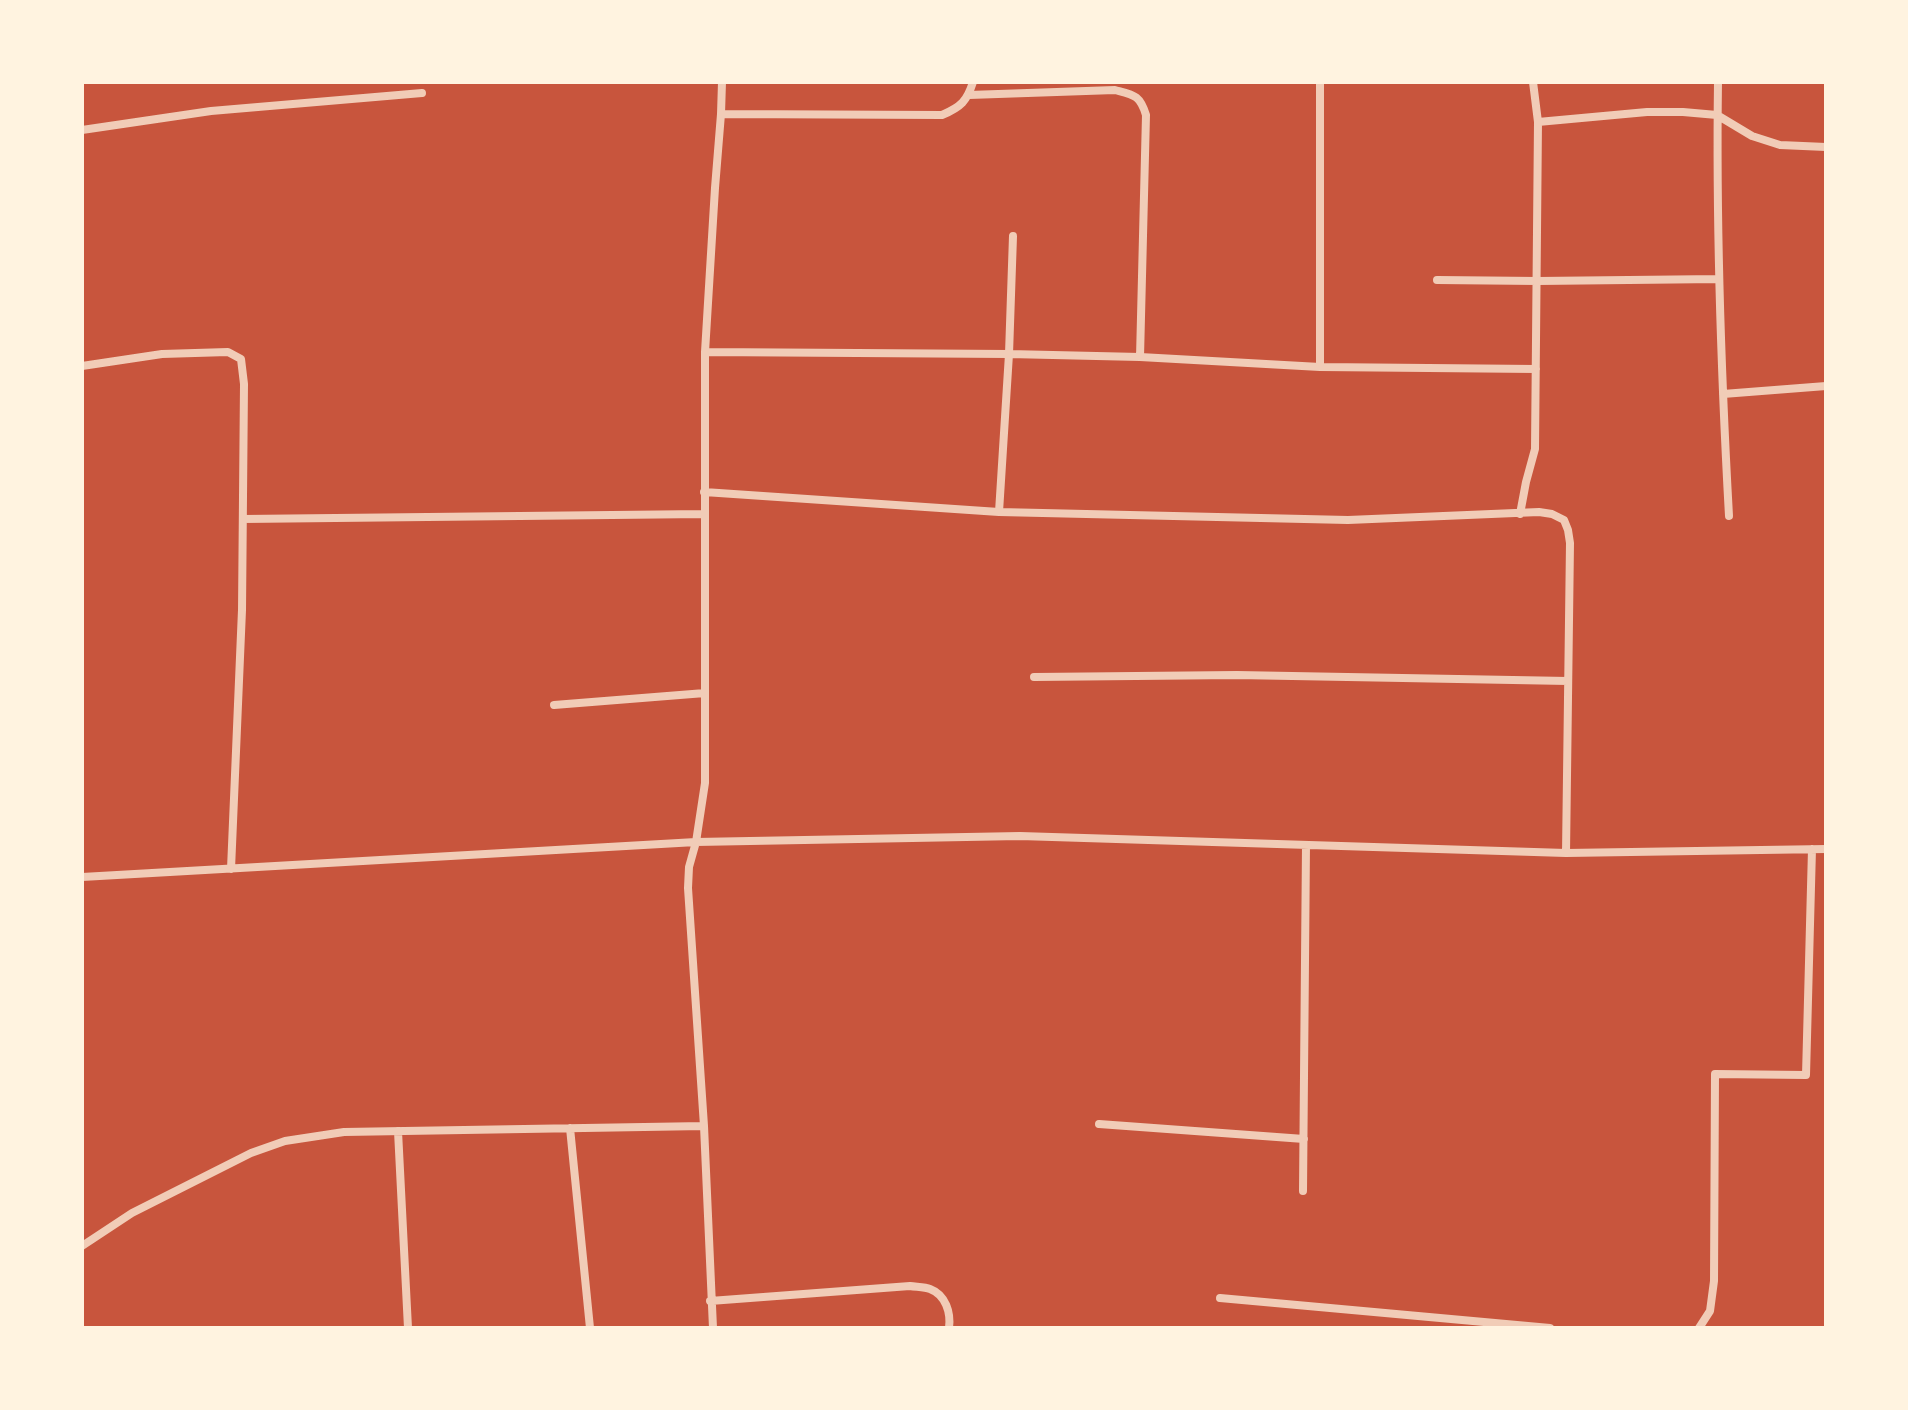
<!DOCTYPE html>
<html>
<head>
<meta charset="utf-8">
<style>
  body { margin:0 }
  #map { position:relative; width:1908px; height:1410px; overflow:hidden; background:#c8553d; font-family:Lato,sans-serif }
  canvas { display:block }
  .frame { position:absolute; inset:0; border:84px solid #fff3e0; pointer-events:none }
</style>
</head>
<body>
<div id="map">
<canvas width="1908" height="1410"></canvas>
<div class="frame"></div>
</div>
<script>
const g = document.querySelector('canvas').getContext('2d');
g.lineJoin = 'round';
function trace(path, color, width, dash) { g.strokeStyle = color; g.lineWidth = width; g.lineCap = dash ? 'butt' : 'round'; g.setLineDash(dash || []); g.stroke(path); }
trace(new Path2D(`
  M1320,82V367
  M1718,82C1716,227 1721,372 1729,516
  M969,95L1115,90C1134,95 1140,95 1146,115L1140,357
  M721,114L722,82
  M1538,122L1647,112H1683L1717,115L1752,136L1780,145L1826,147
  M82,130L211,111L422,93
  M1437,280L1538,281L1719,279
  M705,352L1009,354L1140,357L1320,367L1536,369
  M82,366L162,354L228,352L241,359L244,384L242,610L231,869
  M1723,394L1826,386
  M704,492L999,512L1009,354L1013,236
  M999,512L1348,520L1539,512L1552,514L1564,520L1568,530L1570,543L1566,853
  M1520,514L1526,482L1535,449L1538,122L1533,82
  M243,519L704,514
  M1034,677L1237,675L1568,681
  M554,705L705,693
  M82,877L696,842L1020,836L1566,853L1826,849
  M1099,1124L1304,1139
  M570,1128L590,1328
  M398,1131L408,1328
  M1303,1191L1306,845
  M82,1246L132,1213L251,1153L285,1141L344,1132L704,1126
  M1220,1298L1550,1328
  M710,1301L910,1286C916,1287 925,1287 930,1289C946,1295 951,1313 949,1328
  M713,1328L704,1126L688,888L689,867L696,842L705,783V352L715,188L721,114L942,115C961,107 967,101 973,82
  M1699,1328L1710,1311L1714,1281L1715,1074L1806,1075L1812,849`), '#f1ccb7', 8);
</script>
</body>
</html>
